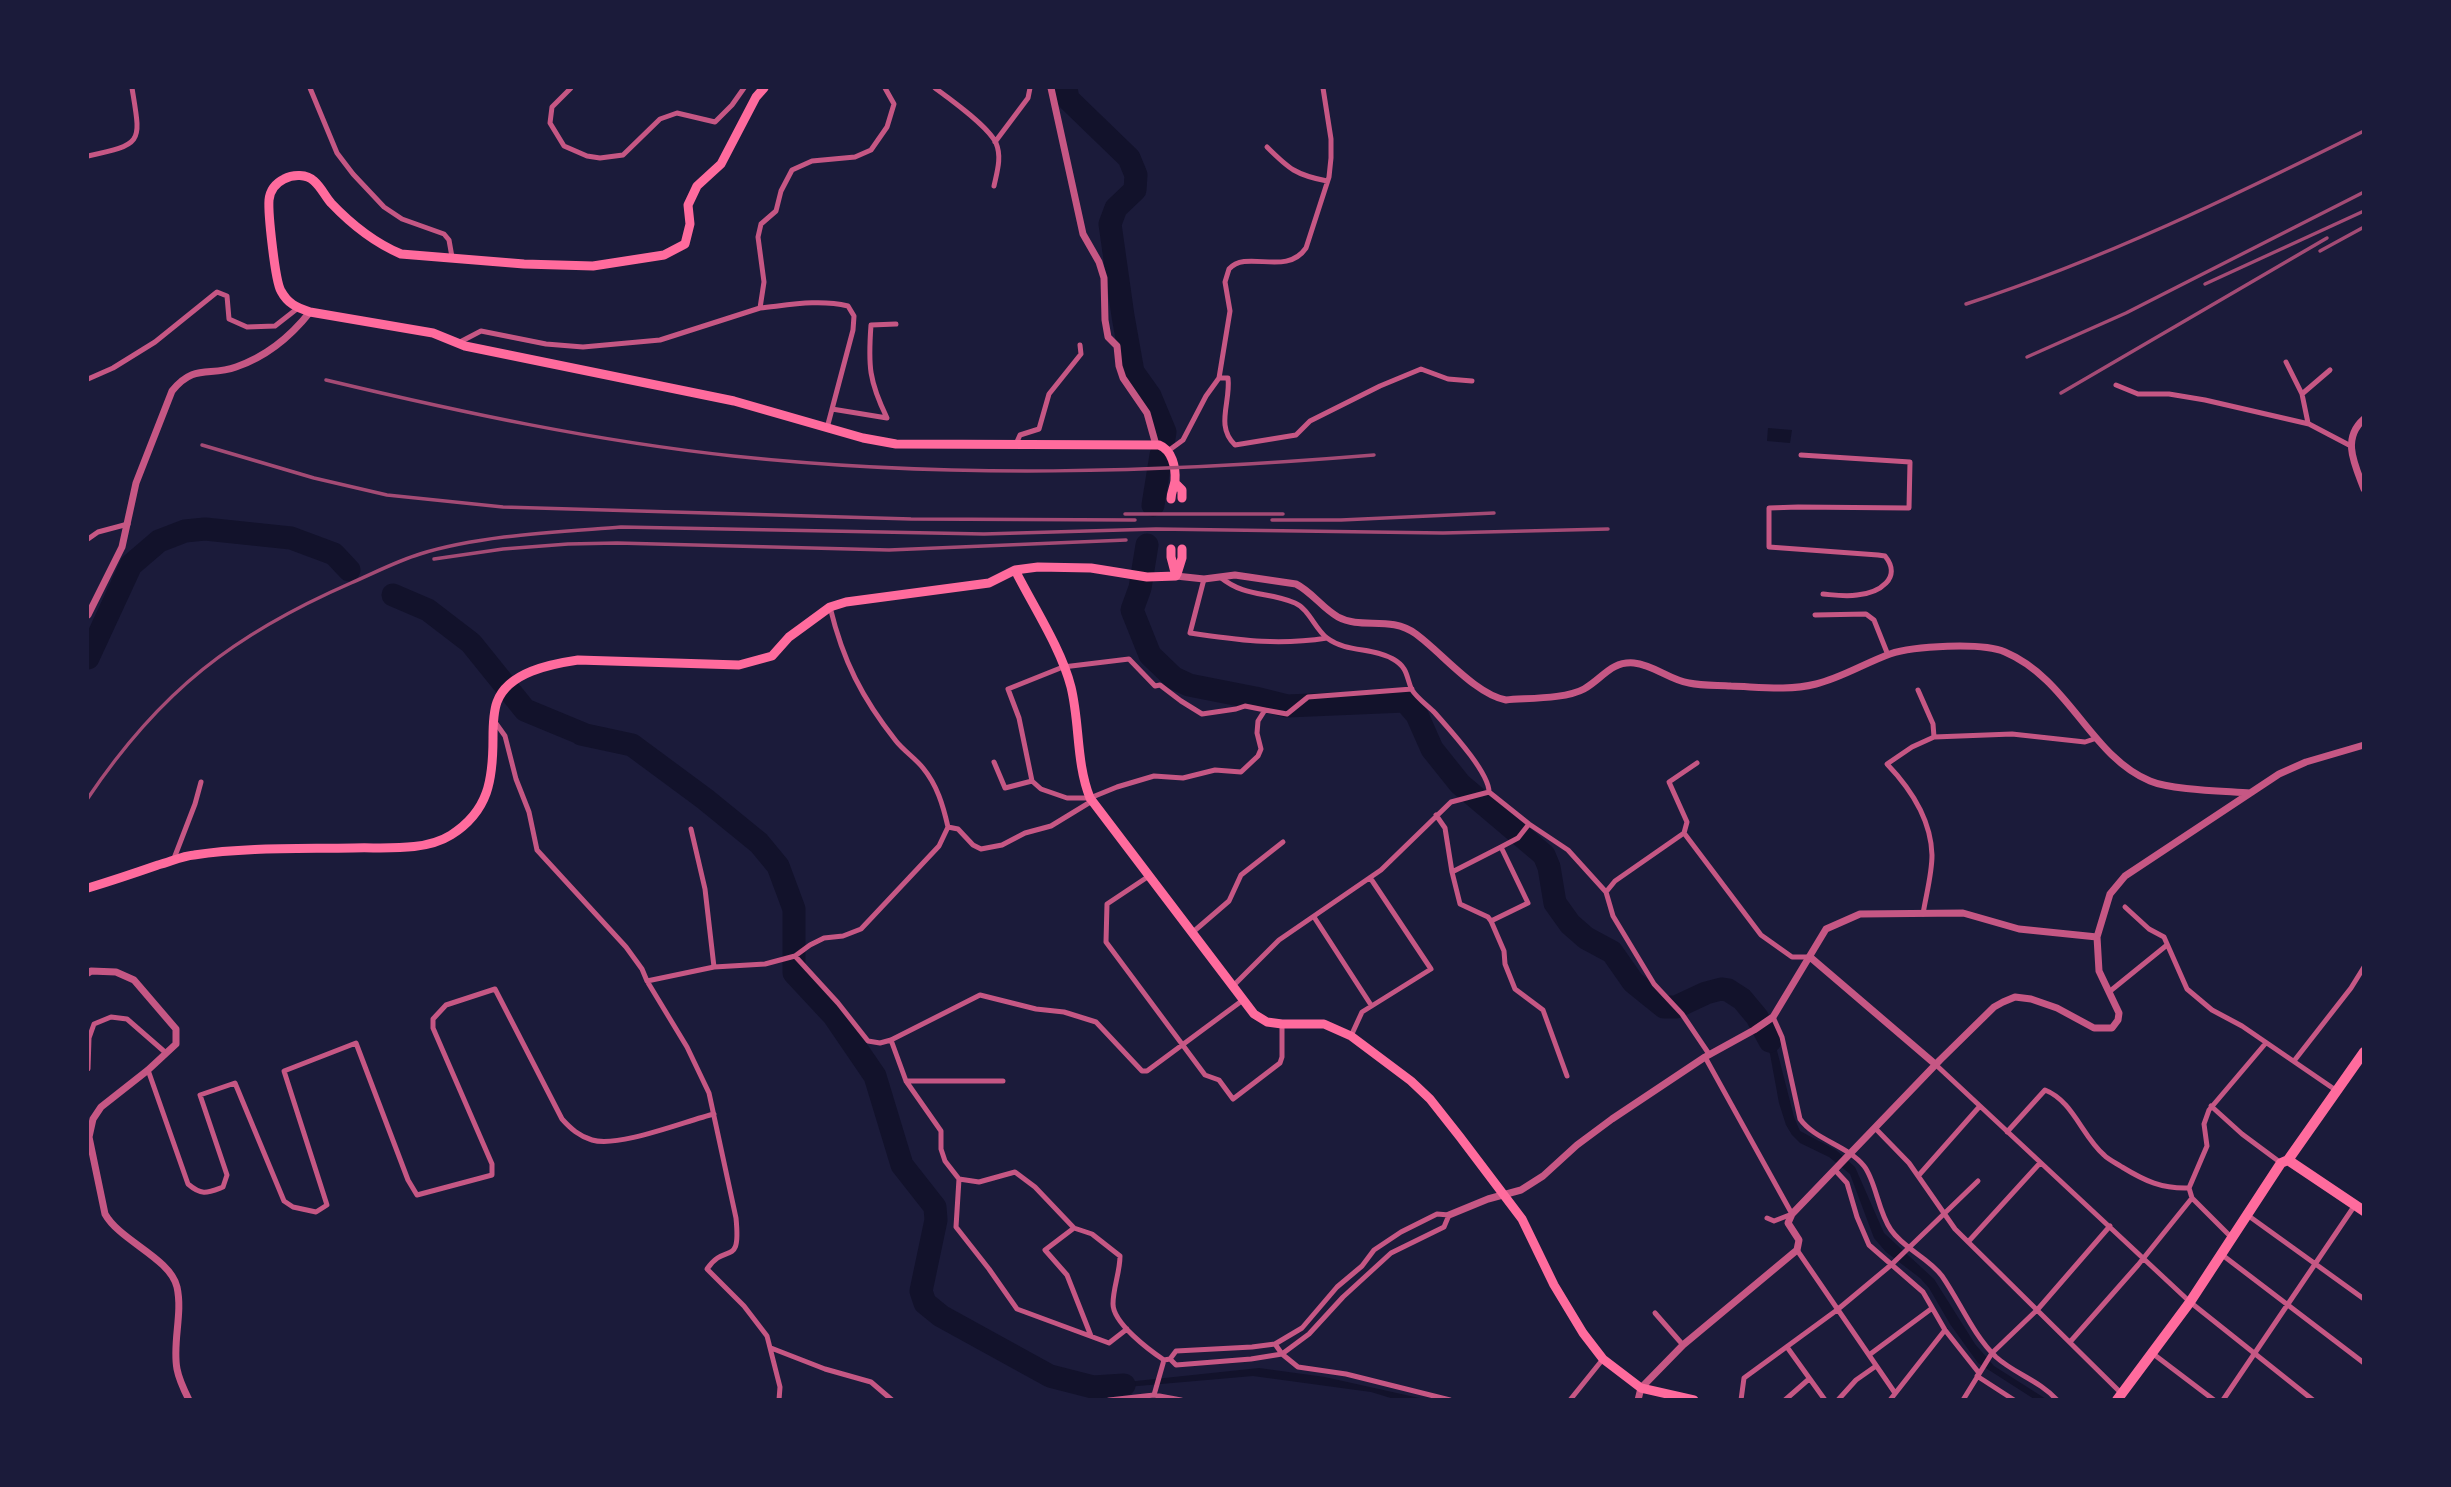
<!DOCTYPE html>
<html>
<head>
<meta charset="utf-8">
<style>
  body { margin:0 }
  #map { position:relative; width:2451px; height:1487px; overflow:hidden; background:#1b1b3a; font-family:"Noto Sans",sans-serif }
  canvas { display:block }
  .frame { position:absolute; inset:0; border:89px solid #1b1b3a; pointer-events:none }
</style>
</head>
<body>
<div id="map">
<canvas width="2451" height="1487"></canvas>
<div class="frame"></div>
</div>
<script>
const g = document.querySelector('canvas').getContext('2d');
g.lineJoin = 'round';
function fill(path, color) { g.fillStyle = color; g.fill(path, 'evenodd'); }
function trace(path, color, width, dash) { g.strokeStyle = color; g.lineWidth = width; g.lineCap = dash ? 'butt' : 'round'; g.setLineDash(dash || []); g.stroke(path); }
fill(new Path2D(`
  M1768,428L1792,430L1790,443L1767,441Z
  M1758,1011L1771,1027L1794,1117L1800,1131L1836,1150L1855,1167L1884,1233L1934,1279L1975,1344L1994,1366L2046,1399H2034L1978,1363L1950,1324L1929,1288L1920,1278L1886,1252L1874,1238L1850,1174L1829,1157L1800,1143L1792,1135L1786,1125L1779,1103L1770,1054L1761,1033L1752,1021Z
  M1259,1368L1325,1377L1424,1399H1394L1371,1392L1253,1376L1092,1390L1098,1385Z`), '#12122b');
trace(new Path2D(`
  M1066,88L1068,99L1129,158L1136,175L1135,190L1116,208L1110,224L1123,316L1133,372L1150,396L1165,432L1164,438
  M1153,505L1161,455
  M1147,545L1140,588L1132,610L1150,655L1174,678L1189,685L1255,698L1287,706L1405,701L1417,715L1432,749L1460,784L1544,855L1549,867L1555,903L1570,924L1586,938L1612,952L1633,982L1664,1007H1676L1706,993L1721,989L1728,990L1742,999L1757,1017L1770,1041
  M393,595L428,610L471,643L525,710L583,734
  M88,658L131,565L159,541L185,531L205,529L291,538L334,554L349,570
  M581,734L632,745L705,799L759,843L778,866L794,909V973L834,1016L875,1076L902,1165L935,1207L936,1220L921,1291L925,1303L941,1316L1050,1376L1093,1387L1124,1385`), '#12122b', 23);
trace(new Path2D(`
  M310,88L337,153L353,174L384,207L402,219L444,234L449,240L452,257
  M571,88L552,107L550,123L564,146L587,156L600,158L623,155L660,119L677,113L715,122L732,105L744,88
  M935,88C950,99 988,126 996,143C1002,157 997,172 994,186
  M995,142L1028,98L1030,88
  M1267,147C1289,169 1296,175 1327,181
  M88,156C144,144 141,143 132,88
  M760,308C789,305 819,299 848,306L854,316L853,330L827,428
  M458,343L481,331L546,344L583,347L660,340L760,308L764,282L758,237L761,224L776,211L781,191L792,170L812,161L855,157L871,150L887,127L894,104L885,88
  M2286,362L2302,394
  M1219,378H1228C1231,402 1215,426 1235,445L1296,435L1310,421L1380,386L1421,369L1448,379L1472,381
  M88,379L113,368L155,342L217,292L227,296L229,319L247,327L275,326L298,308
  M2116,385L2138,394H2169L2205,400L2309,424L2349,445
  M832,409L887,418C869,381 868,366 871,325L896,324
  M2308,423L2302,394L2330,370
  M1016,444L1020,435L1039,429L1049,394L1081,354L1080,345
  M1168,451L1183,440L1206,396L1219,378L1230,311L1225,282L1229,269C1247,249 1286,277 1306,248L1329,177L1331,158V139L1323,88
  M1801,455L1910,462L1909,508L1798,507L1769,508V547L1878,555L1885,556C1903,578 1879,593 1857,595C1846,597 1834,595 1823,594
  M88,539L98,532L128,524
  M1220,577C1246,598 1267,591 1295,603C1309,609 1315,629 1327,638C1347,653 1373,647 1393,659C1409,668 1406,678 1412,690C1417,698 1428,706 1435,713C1449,729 1489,772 1489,792L1529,824L1568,850L1606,892L1613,916L1654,984L1682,1014L1709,1054
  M1204,579L1190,633C1240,640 1276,646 1327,638
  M1815,615L1866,614L1874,620L1888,655
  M1918,690L1933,724L1934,737
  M1265,710L1245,706L1236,709L1202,714L1181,701L1160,685L1155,686L1129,659L1063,667L1008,689L1019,718L1032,781L1041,789L1067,798H1090L1117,787L1154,776L1183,778L1215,770L1241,772L1258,756L1261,749L1257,733L1258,721L1265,710L1287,714L1308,697L1412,689
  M495,722L505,736L516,779L529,812L537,850L626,947L642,969L647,981L687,1047L709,1093L736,1218C741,1269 726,1241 707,1269L744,1306L767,1336L780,1387L779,1400
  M994,762L1005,788L1032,781
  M1436,815L1445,828L1452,872L1501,847L1528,903L1491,921L1488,917L1460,904L1452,872
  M948,827L958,829L973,845L981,849L1002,845L1025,833L1051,826L1092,801
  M691,829L705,889L714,967
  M1684,833L1761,935L1792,957H1810
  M1501,847L1518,838L1529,824
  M173,861L195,804L201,782
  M1149,876L1107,904L1106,942L1205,1075L1219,1080L1233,1099L1280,1063L1282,1057V1024
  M1606,892L1615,881L1684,833L1687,822L1669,782L1697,763
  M2125,907L2149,929L2164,937L2187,989L2212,1010L2242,1026L2337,1091
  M1923,914C1926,895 1932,874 1932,855C1931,819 1911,789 1887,764L1912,747L1934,737L2012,734L2085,742L2097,738
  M1314,917L1371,1005
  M1491,921L1504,951L1505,964L1515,989L1543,1010L1567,1076
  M1193,932L1229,901L1241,875L1283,842
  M795,956L838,1003L868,1041L880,1043L891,1040L980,995L1036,1009L1064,1012L1096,1022L1142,1071H1147L1243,1000
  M647,981L714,967L765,964L795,956L810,945L824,938L843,936L861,929L939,846L948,827C943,805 937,785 923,768C915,758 904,751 896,741C862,698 843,661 830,607
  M1233,986L1279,940L1381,870L1451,802L1489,792
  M2109,992L2167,945
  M1773,1017L1782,1037L1800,1119C1815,1140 1847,1145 1864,1166C1876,1181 1878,1212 1891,1230C1904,1249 1929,1258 1942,1276C1960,1302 1973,1335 1996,1357C2015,1374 2040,1381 2057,1400
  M1351,1036L1362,1012L1431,969L1371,879
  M891,1040L906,1081L941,1131V1149L945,1161L959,1179L979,1182L1015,1172L1035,1187L1074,1228L1092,1234L1120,1256C1120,1272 1113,1288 1113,1304C1113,1323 1149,1350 1164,1360
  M1705,1057L1792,1214L1774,1221L1767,1218
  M2294,1061L2351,988L2364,967
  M1935,1064L2190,1302L2313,1400
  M88,1069L89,1038L94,1024L111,1017L127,1019L166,1053
  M148,1070L188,1184C202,1196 207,1193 223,1187L227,1175L200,1095L235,1083L284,1201L293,1207L316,1212L327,1205L284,1071L356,1043L408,1180L417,1195L492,1175V1164L433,1028V1019L446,1005L495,989L562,1119C571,1129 579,1136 592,1140C619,1148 685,1121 714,1114
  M906,1081H1003
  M2211,1106L2242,1134L2281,1163
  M1875,1128L1909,1163L1955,1229L2122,1394
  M2007,1132L2045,1090C2073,1101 2082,1136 2104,1155C2109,1160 2116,1163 2122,1167C2145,1181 2162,1189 2189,1188
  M1835,1170L1847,1183L1857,1217L1869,1245L1923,1292L1945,1330L1979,1373
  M1919,1175L1980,1106
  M959,1179L956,1227L989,1269L1017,1309L1109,1343L1127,1329
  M2192,1198L2232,1238
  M2246,1214L2364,1299
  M1074,1228L1045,1250L1067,1275L1091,1336
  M1968,1242L2040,1163
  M1797,1250L1895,1393
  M2221,1254L2364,1363
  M1655,1313L1683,1345
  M2070,1342L2138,1265L2192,1198L2189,1188L2207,1146L2204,1124L2209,1110L2265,1044
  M1275,1344L1282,1354L1298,1367L1346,1374L1450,1400
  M1787,1347L1825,1400
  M771,1348L825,1369L871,1382L892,1400
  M2152,1353L2214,1400
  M1869,1355L1931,1309
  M1977,1376L2014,1400
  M1154,1395L1164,1360L1170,1359L1176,1351L1252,1347L1275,1344L1302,1328L1337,1287L1362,1266L1374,1250L1401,1232L1437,1214L1449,1215L1444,1227L1391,1253L1343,1297L1309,1334L1282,1354L1251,1359L1176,1365L1170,1359
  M1109,1400L1154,1395L1181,1400
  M1570,1400L1603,1359
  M1741,1400L1744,1378L1837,1310L1891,1265L1978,1181
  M1785,1400L1809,1379
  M1838,1400L1856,1380L1876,1366
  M1890,1400L1945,1330
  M1963,1400L1992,1353L2038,1309L2110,1226
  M2223,1400L2355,1205`), '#c65784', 5);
trace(new Path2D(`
  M1051,88L1083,234L1099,262L1104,278L1105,320L1108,337L1117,346L1119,366L1123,378L1147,413L1156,445
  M2364,419C2341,439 2355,465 2364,489
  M1176,576L1204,579L1235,575L1296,584C1312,592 1322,608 1338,617C1362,630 1390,615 1416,634C1442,653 1475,694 1506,700C1527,698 1566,699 1584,689C1602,679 1611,661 1634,663C1654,665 1670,680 1689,683C1703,686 1718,685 1731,686C1760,687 1788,691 1816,684C1841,678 1865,663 1890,654C1913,646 1982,642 2005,652C2069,679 2091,757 2150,781C2171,790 2225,791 2250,793
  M88,615L122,547L136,483L172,391C195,363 209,377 236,367C265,357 291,336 310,312
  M1810,957L1935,1064
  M88,973L91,971L116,972L134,980L176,1029V1044L148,1070L101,1107L93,1119L89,1137L105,1214C120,1241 170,1258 177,1287C183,1314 172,1343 177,1369C179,1380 184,1390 189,1400
  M1449,1215L1488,1199L1521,1190L1543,1176L1577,1145L1612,1119L1705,1057L1754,1030L1773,1017L1826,929L1860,914L1963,913L2019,929L2097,937
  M1638,1400L1641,1388L1683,1345L1797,1250L1799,1240L1788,1223L1792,1214L1940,1060L1994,1007L2003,1002L2015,997L2031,999L2057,1008L2094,1028H2112L2118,1020L2119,1013L2099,971L2097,937L2110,894L2125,876L2279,774L2306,762L2364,745`), '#c65784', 7);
trace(new Path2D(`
  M764,88L756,97L721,164L697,186L688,205L690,224L685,244L664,255L593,266L524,264L401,254C375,243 350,223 331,203C325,196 321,187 314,181C307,174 293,174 284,179C276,183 270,190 269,200C268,213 275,281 281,291C288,304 296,307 310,312L433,333L465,346L734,401L863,438L896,444L1159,445C1172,450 1176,467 1175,481C1174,488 1171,492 1171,499
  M1175,483L1182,490V498
  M1171,549V557L1176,576
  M1015,570C1033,606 1061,648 1071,687C1080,724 1076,763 1090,798L1254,1014L1267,1022L1282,1024H1324L1351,1036L1411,1081L1430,1099L1460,1137L1522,1219L1554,1285L1583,1333L1603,1359L1641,1388L1694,1400
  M1177,574L1182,558V549
  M88,888C111,881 135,873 158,865C170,862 182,856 194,855C246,847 300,849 353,848C383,847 424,852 451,835C489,811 493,779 493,738C493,726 493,713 497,702C508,672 551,664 578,660L739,665L772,656L789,637L800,629L830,607L846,602L989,583L1015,570L1038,567L1091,568L1147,577L1176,576`), '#ff6b9d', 9);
trace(new Path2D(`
  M2288,1160L2364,1211
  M2117,1400L2190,1302L2281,1163L2288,1160L2364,1052`), '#ff6b9d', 10);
trace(new Path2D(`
  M2320,251L2364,227
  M2205,284L2364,211
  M1966,304C2104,259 2234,196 2364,131
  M2027,357L2126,313L2364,192
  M326,380C460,412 595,441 733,456C950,479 1157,473 1374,455
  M2061,393L2327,238
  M202,445L314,478L387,495L503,507L911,519L1135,520
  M1125,514H1283
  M1272,520H1341L1494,513
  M434,559L503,549L568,544L617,543L889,550L1126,540
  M88,798C160,691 234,634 351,583C374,573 397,561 420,554C481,535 558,532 621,527L984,534L1156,529L1443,533L1608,529`), '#a44b75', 3.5);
</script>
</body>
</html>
